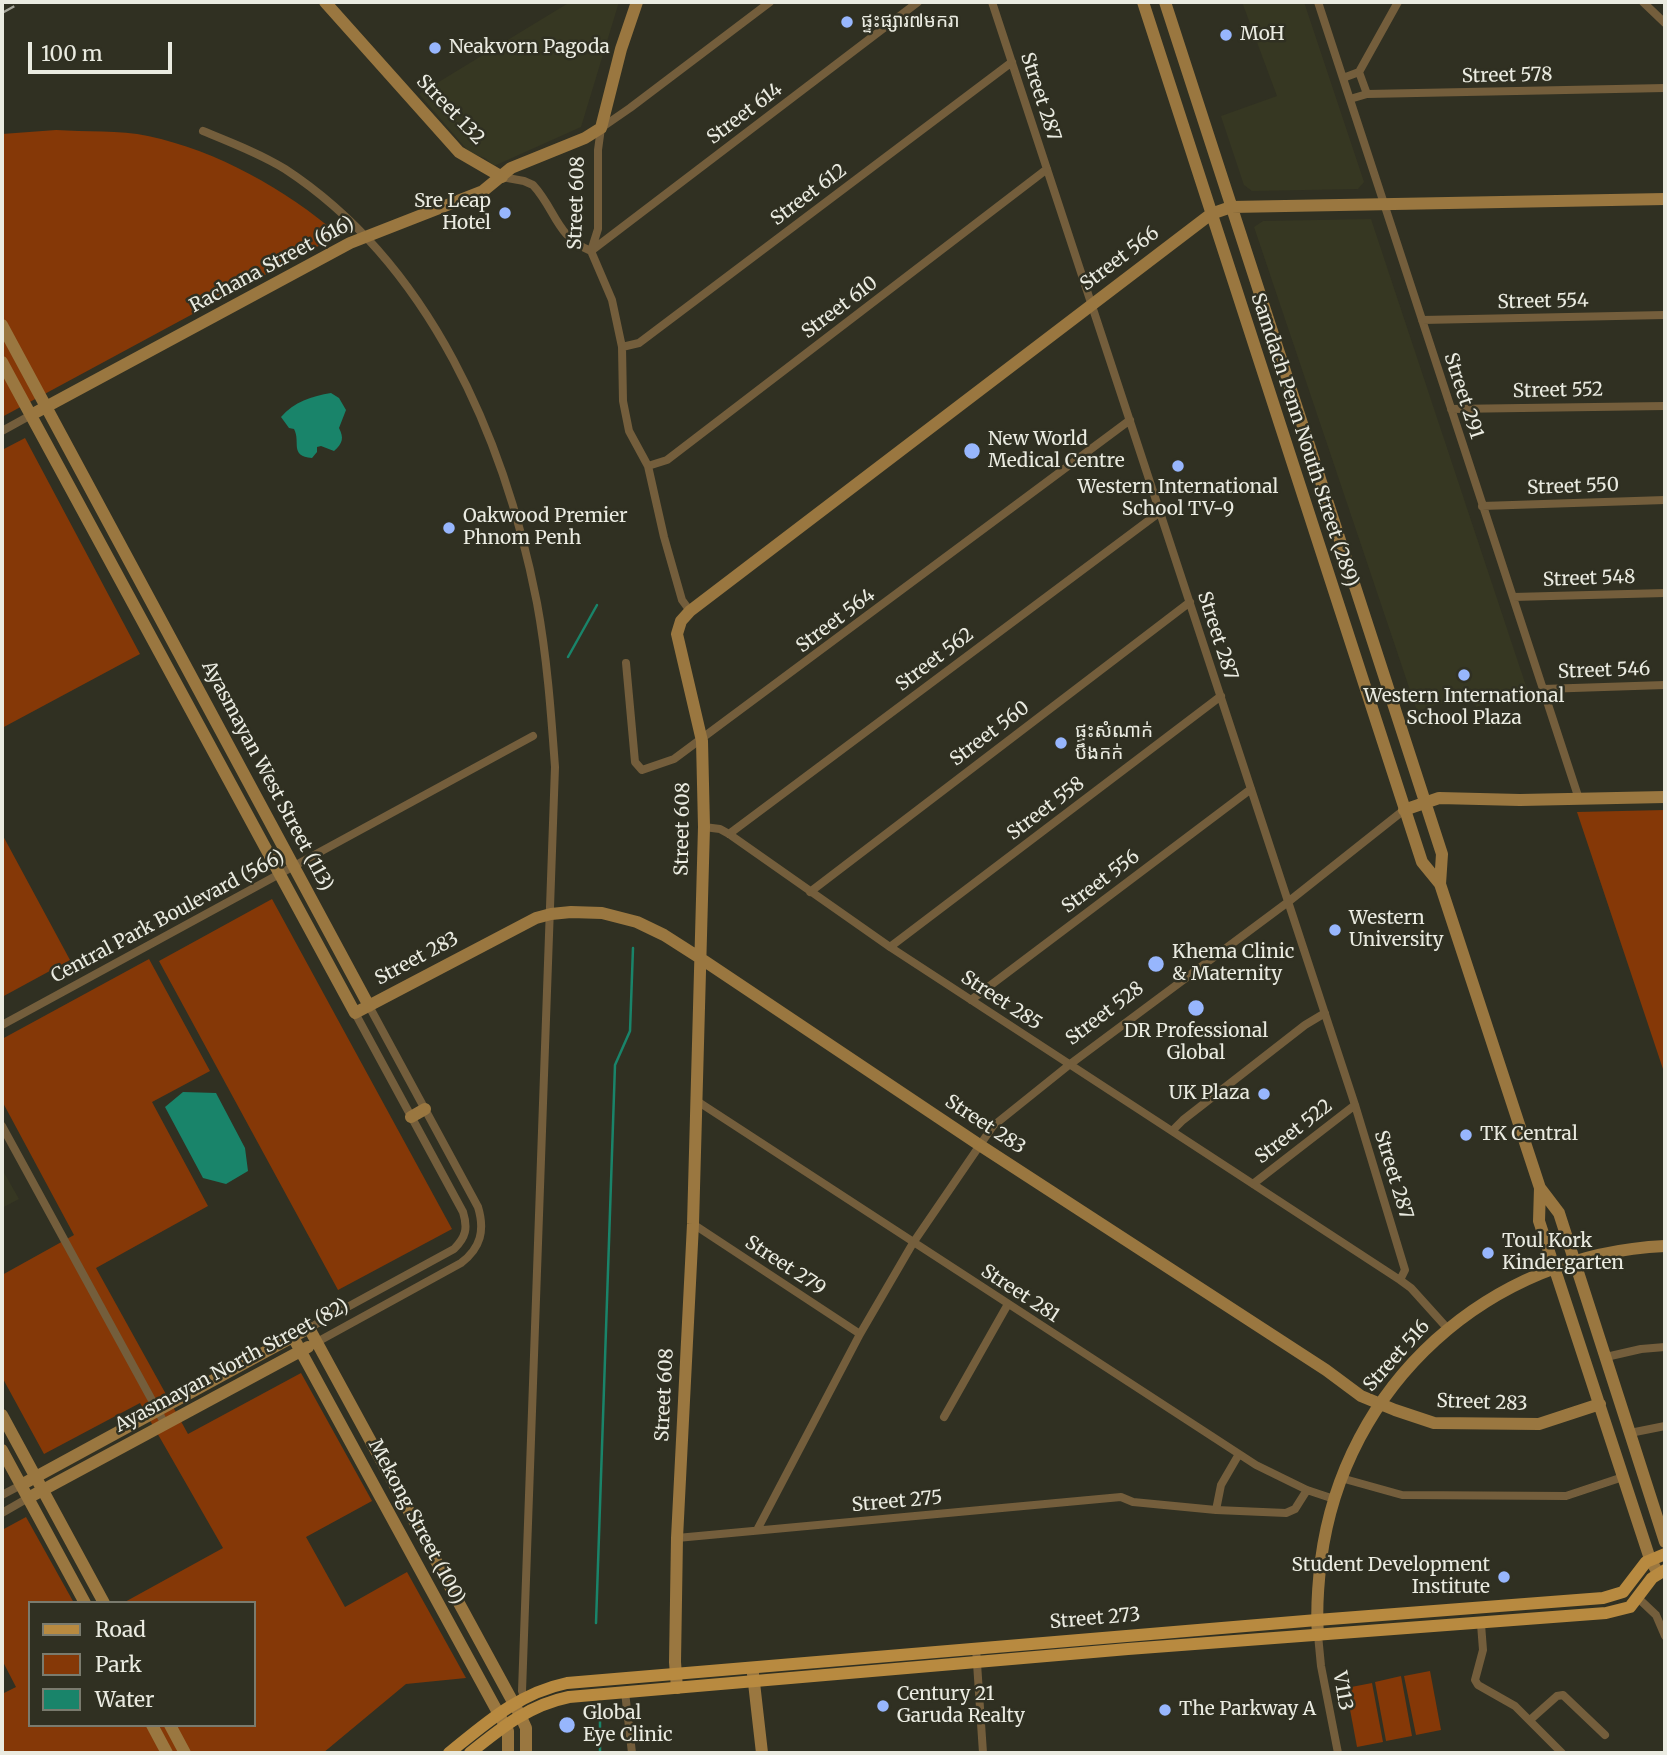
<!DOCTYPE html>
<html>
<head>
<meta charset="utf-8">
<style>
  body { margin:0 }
  #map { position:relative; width:1667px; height:1755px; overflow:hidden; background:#303022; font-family:Merriweather,serif }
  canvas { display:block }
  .frame { position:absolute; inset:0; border:4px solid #eaebe1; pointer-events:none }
  .legend { position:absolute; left:28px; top:1601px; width:228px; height:126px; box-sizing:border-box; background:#303022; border:2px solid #7a7b6e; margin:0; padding:9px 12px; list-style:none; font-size:21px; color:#eaebe1 }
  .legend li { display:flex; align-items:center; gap:14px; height:35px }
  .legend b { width:35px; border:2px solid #7a7b6e }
  .scale { position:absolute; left:28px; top:42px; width:144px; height:32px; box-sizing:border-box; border:4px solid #eaebe1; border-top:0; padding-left:9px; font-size:21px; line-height:24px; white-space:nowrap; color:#eaebe1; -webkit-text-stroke:5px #303022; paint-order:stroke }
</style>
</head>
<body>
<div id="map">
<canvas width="1667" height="1755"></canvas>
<div class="frame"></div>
<ul class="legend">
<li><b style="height:9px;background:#b88a40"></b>Road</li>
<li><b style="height:19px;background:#853807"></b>Park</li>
<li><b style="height:19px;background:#19846a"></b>Water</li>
</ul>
<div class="scale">100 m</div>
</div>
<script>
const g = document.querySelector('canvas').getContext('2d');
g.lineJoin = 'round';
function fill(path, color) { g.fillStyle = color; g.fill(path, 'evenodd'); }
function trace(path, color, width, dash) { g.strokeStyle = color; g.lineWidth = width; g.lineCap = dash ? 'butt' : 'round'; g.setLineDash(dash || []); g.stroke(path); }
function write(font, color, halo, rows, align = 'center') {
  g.font = font + ' Merriweather,"Noto Sans Khmer",serif'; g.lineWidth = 5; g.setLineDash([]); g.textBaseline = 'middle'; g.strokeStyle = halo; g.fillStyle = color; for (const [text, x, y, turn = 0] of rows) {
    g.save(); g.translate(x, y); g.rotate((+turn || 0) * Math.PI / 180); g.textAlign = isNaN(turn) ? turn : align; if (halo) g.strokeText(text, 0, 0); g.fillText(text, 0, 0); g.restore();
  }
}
fill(new Path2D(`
  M570,2H619L581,127L494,166L485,158L470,153L419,94Z
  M1242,2H1304L1364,182L1358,189L1252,191L1244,185L1221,116L1277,96Z
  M1371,219L1527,689L1476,707L1471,694L1417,711L1254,227L1263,221Z
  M2,1169L19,1199L2,1208Z`), '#363722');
fill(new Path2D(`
  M56,130C85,132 120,130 148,136C218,151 285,189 339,235L2,417V134Z
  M25,438L140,654L2,728V450Z
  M1665,810V1075L1577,812Z
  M2,834L70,960L2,997Z
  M272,899L452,1229L338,1290L159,961Z
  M149,959L210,1071L152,1102L208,1206L96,1268L188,1434L301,1373L372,1501L306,1537L345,1607L407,1572L466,1678L406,1684L323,1753H2V1694L16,1687L2,1660V1530L26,1517L74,1603H30V1725H254V1603H123L223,1548L140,1403L44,1454L2,1377V1275L74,1235L2,1101V1039Z
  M1430,1671L1441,1730L1416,1735L1404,1676Z
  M1401,1676L1412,1736L1386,1741L1375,1682Z
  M1372,1683L1383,1742L1357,1747L1346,1688Z`), '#853807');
fill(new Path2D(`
  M331,393L339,398L346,410L339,428C344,438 343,443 334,451L321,446L317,447V452L312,458C289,456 301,442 294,429L289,428L281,417C294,402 312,396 331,393Z
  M183,1092L216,1093L245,1148L248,1171L226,1184L203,1178L165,1107Z`), '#19846a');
trace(new Path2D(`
  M568,657L597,605
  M596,1623L615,1065L630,1031L633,948
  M600,1719V1753`), '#19846a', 2.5);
trace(new Path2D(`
  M992,2L1355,1105L1405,1270L1400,1280
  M1318,2L1579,799
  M1643,2L1665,23
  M1359,72L1367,94
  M1343,78L1359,72L1398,2
  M1350,99L1367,94L1665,88
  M203,131C230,142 261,154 285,169C430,264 505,439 537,603C547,657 551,712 555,767L522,1691L524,1697
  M502,177L524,181L533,185C556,210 556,237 591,251L918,2
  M1422,320L1665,315
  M622,347L639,343L1012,62
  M1451,409L1665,406
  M2,431L31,415
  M648,466L667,460L1047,169
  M1482,506L1665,500
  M1513,597L1665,593
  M690,611L682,600L664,537L648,466L629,431L623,401L622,347L612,300L591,251L598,229V150L601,128L630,108L770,2
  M626,663L635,762L642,770L674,759L1130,420
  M1543,689L1665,685
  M704,827L720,829L729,834L890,947L1400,1280L1411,1288L1448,1329
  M729,834L1160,512
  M810,892L1190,602
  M890,947L1221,696
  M971,1000L1251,789
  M2,1025L533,736
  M697,1101L1256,1465L1307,1490L1334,1499
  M2,1126L165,1424
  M1172,1131L1183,1120L1305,1025L1325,1013
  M1253,1184L1355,1105
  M693,1224L860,1334
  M309,1328L454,1249C466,1237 468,1228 463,1212L355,1013
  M317,1342L461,1263C481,1248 485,1230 478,1207L369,1006
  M1606,1357L1641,1349L1665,1347
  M944,1417L1008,1304
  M1630,1433L1665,1426
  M1341,1478L1402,1495L1566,1496L1623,1477
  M2,1495L21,1485
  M1216,1510L1286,1513L1295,1509L1307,1490
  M2,1513L28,1498
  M757,1530L860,1334L913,1243L993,1126L1069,1065L1288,902L1404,810
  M677,1538L1121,1497L1133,1502L1216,1510L1221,1485L1239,1454
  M1638,1598L1656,1615L1665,1636
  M1481,1624L1483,1650L1475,1680L1478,1685L1515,1706L1562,1753
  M1318,1635L1321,1666L1338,1753
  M976,1648L983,1753
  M625,1692L632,1753
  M1530,1720L1557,1696L1563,1695L1605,1735`), '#745e3c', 8);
trace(new Path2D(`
  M325,2L459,152L502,177
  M1143,2L1422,862L1440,884
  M1165,2L1442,854L1440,884L1540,1188L1559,1213L1665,1542
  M2,325L369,1006
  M2,362L355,1013L536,918L551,914L571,912L602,913L637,922L664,935L700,958L978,1144L1326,1370L1361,1396L1395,1410L1434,1423L1539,1424L1600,1404
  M31,415L350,243L483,191L511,168L585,138L601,128L621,49L637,2
  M1404,810L1439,798L1520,800L1665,797
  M411,1117L425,1109
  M1540,1188L1539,1221L1650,1559L1658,1573
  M293,1337L508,1731V1753
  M2,1415L104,1603
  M2,1450L85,1603
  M21,1485L309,1328L520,1715L526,1728V1753
  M28,1498L308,1347
  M1318,1635C1316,1610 1318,1585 1321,1560C1344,1384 1489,1254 1665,1246
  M753,1674L762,1753
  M677,1688L675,1662L677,1538L693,1224L704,827L702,741L677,634L681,621L690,611L1211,214L1231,207L1665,199
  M152,1725L167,1753
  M170,1725L185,1753`), '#9a7740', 12);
trace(new Path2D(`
  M449,1753C486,1723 519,1693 567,1683L1317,1620L1603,1598L1623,1592L1646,1562L1665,1554
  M470,1753C501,1728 529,1705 569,1697L1128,1649L1606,1613L1630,1607L1652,1578L1665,1570`), '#b88a40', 12);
trace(new Path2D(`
  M2,13L22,2`), '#a5a59a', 2.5, [14, 7]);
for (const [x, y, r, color] of [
  [847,22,7,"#97b6fd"],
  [1226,35,7,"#97b6fd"],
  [435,48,7,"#97b6fd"],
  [505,213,7,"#97b6fd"],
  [972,451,9,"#97b6fd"],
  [1178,466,7,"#97b6fd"],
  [449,528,7,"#97b6fd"],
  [1464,675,7,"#97b6fd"],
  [1061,743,7,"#97b6fd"],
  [1335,930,7,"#97b6fd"],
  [1156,964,9,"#97b6fd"],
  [1196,1008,9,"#97b6fd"],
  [1264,1094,7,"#97b6fd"],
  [1466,1135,7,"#97b6fd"],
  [1488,1253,7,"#97b6fd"],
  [1504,1577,7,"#97b6fd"],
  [883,1706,7,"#97b6fd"],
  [1165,1710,7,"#97b6fd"],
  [567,1725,9,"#97b6fd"]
]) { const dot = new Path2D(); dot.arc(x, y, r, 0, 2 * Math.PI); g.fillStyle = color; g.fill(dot); trace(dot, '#303022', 2.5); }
write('19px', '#eaebe1', '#303022', [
  ["ផ្ទះផ្សារ៧មករា",861,22],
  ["MoH",1240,35],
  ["Neakvorn Pagoda",449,48],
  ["Sre Leap",491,202,"right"],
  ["Hotel",491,224,"right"],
  ["New World",988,440],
  ["Medical Centre",988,462],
  ["Western International",1178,488,"center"],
  ["School TV-9",1178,510,"center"],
  ["Oakwood Premier",463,517],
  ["Phnom Penh",463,539],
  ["Western International",1464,697,"center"],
  ["School Plaza",1464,719,"center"],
  ["ផ្ទះសំណាក់",1075,732],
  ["បឹងកក់",1075,754],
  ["Western",1349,919],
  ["University",1349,941],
  ["Khema Clinic",1172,953],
  ["& Maternity",1172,975],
  ["DR Professional",1196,1032,"center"],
  ["Global",1196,1054,"center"],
  ["UK Plaza",1250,1094,"right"],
  ["TK Central",1480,1135],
  ["Toul Kork",1502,1242],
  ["Kindergarten",1502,1264],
  ["Student Development",1490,1566,"right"],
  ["Institute",1490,1588,"right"],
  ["Century 21",897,1695],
  ["Garuda Realty",897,1717],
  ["The Parkway A",1179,1710],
  ["Global",583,1714],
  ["Eye Clinic",583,1736]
], 'left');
write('19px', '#eaebe1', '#303022', [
  ["Street 578",1507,76,-1],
  ["Street 287",1040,97,72],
  ["Street 132",450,110,46],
  ["Street 614",745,114,-37],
  ["Street 612",809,195,-37],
  ["Street 608",577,203,-88],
  ["Street 566",1120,259,-37],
  ["Rachana Street (616)",272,265,-28],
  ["Street 554",1543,302,-1],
  ["Street 610",840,308,-37],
  ["Street 552",1558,391,-1],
  ["Street 291",1463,396,72],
  ["Samdach Penn Nouth Street (289)",1304,440,72],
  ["Street 550",1573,487,-2],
  ["Street 548",1589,579,-2],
  ["Street 564",836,621,-37],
  ["Street 287",1217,636,72],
  ["Street 562",935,660,-37],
  ["Street 546",1604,671,-2],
  ["Street 560",990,734,-37],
  ["Ayasmayan West Street (113)",267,776,62],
  ["Street 558",1046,809,-37],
  ["Street 608",683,829,-89],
  ["Street 556",1101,882,-37],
  ["Central Park Boulevard (566)",168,917,-28],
  ["Street 283",417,959,-28],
  ["Street 285",1001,1001,33],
  ["Street 528",1105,1014,-37],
  ["Street 283",985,1125,33],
  ["Street 522",1294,1132,-38],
  ["Street 287",1393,1175,73],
  ["Street 279",785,1266,33],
  ["Street 281",1020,1294,33],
  ["Street 516",1397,1356,-48],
  ["Ayasmayan North Street (82)",232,1366,-28],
  ["Street 608",665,1395,-87],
  ["Street 283",1482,1403,2],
  ["Street 275",897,1502,-5],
  ["Mekong Street (100)",416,1522,62],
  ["Street 273",1095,1619,-5],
  ["V113",1342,1691,80]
]);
</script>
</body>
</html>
